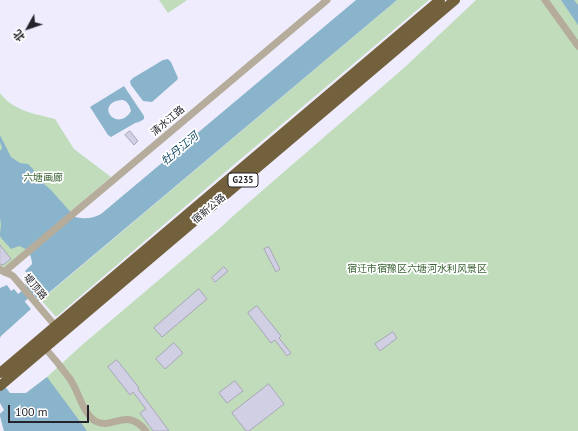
<!DOCTYPE html>
<html>
<head>
<meta charset="utf-8">
<style>
  body { margin:0 }
  #map { position:relative; width:578px; height:431px; overflow:hidden; background:#efedfd; font-family:"PT Sans","Noto Sans SC",sans-serif }
  canvas { display:block }
  .north { position:absolute; left:8px; top:8px; width:40px; height:40px; -webkit-text-stroke:3px #fff; paint-order:stroke; rotate:230deg; font-size:11px; font-weight:700; line-height:16px; text-align:center; color:#24232b }
  .north::after { content:''; display:block; margin:auto; width:14px; height:18px; background:#24232b; clip-path:polygon(50% 0,100% 100%,50% 72%,0 100%) }
  .scale { position:absolute; left:8px; top:405px; width:81px; height:18px; box-sizing:border-box; border:2px solid #24232b; border-top:0; padding-left:5px; font-size:12px; line-height:14px; white-space:nowrap; color:#24232b; -webkit-text-stroke:3px #fff; paint-order:stroke }
</style>
</head>
<body>
<div id="map">
<canvas width="578" height="431"></canvas>
<div class="north">北</div>
<div class="scale">100 m</div>
</div>
<script>
const g = document.querySelector('canvas').getContext('2d');
g.lineJoin = 'round';
function fill(path, color) { g.fillStyle = color; g.fill(path, 'evenodd'); }
function trace(path, color, width, dash) { g.strokeStyle = color; g.lineWidth = width; g.lineCap = dash ? 'butt' : 'round'; g.setLineDash(dash || []); g.stroke(path); }
function write(font, color, halo, rows, align = 'center') {
  g.font = font + ' "PT Sans","Noto Sans SC",sans-serif'; g.lineWidth = 3.5; g.setLineDash([]); g.textBaseline = 'middle'; g.strokeStyle = halo; g.fillStyle = color; for (const [text, x, y, turn = 0] of rows) {
    g.save(); g.translate(x, y); g.rotate((+turn || 0) * Math.PI / 180); g.textAlign = isNaN(turn) ? turn : align; if (halo) g.strokeText(text, 0, 0); g.fillText(text, 0, 0); g.restore();
  }
}
fill(new Path2D(`
  M159,0H187L168,13Z
  M397,0H429L230,168L56,317L41,300Z
  M476,0H578V431H4L0,414L47,377L82,345L219,229L233,216L405,67Z
  M0,93C13,111 36,114 55,119L74,149L111,177L3,269L0,265Z`), '#c0dcbb');
fill(new Path2D(`
  M356,0H397L39,301L25,284L31,279L25,271L32,264C32,255 27,248 19,246L11,249C8,245 2,240 0,236C0,230 2,225 0,219V151L2,148L0,142V135L11,157L20,163L28,164L32,168L44,184L51,190L75,217C86,219 91,219 101,214Z
  M561,0H574L578,5V25Z
  M168,59L171,62L178,78L177,80L152,102L143,101L131,85L130,81L133,78L163,60Z
  M124,86L144,116V119L139,122L135,123L111,137L108,135L90,107ZM123,100C128,102 130,106 131,111C120,129 103,114 110,105C113,101 119,100 123,100Z
  M7,285L11,291L14,289L31,309L1,336L0,338V288Z
  M47,377L87,431H4L0,416V414L4,410L0,403V380L10,393H26Z`), '#8ab4cc');
trace(new Path2D(`
  M0,316L34,287`), '#8ab4cc', 10);
const building = new Path2D(`
  M130,131L138,141L134,145L125,135Z
  M0,245L11,259L3,265L0,264Z
  M269,247L280,269L276,272L264,249Z
  M224,267L228,271L215,282L212,278Z
  M199,289L207,299L162,337L154,328Z
  M257,306L281,336L279,338L291,353L287,356L275,340L271,343L248,313Z
  M393,332L397,338L380,351L375,344Z
  M174,343L183,353L165,369L156,359Z
  M117,360L139,388L138,389L169,431H153L151,428L140,413L146,409L133,392L130,395L108,367Z
  M235,381L243,391L227,403L219,393Z
  M269,384L284,404L249,431H246L232,413Z`);
fill(building, '#d1cfe3');
trace(building, '#a9a6ba', 1);
trace(new Path2D(`
  M545,0L578,46
  M0,269C3,273 9,273 13,276L52,322
  M4,272L327,0
  M45,348C54,358 62,368 70,379C79,392 82,412 95,421C113,431 126,406 146,431`), '#b5ac9b', 7);
trace(new Path2D(`
  M0,373L440,0
  M0,386L455,0`), '#72613c', 10);
for (const [x, y, w] of [
  [243,180,30]
]) { const box = new Path2D(); box.roundRect(x - w / 2, y - 7, w, 14, 3); g.fillStyle = '#fff'; g.fill(box); trace(box, '#24232b', 1); }
write('bold 9px', '#24232b', null, [
  ["G235",243,180]
]);
write('10px', '#24232b', '#fff', [
  ["清水江路",168,121,-40],
  ["宿新公路",209,209,-40],
  ["堤顶路",35,287,50]
]);
write('10px', '#396232', '#fff', [
  ["六塘画廊",43,178],
  ["宿迁市宿豫区六塘河水利风景区",417,269]
]);
write('italic 11px', '#134963', '#fff', [
  ["牡丹江河",180,149,-40]
]);
</script>
</body>
</html>
